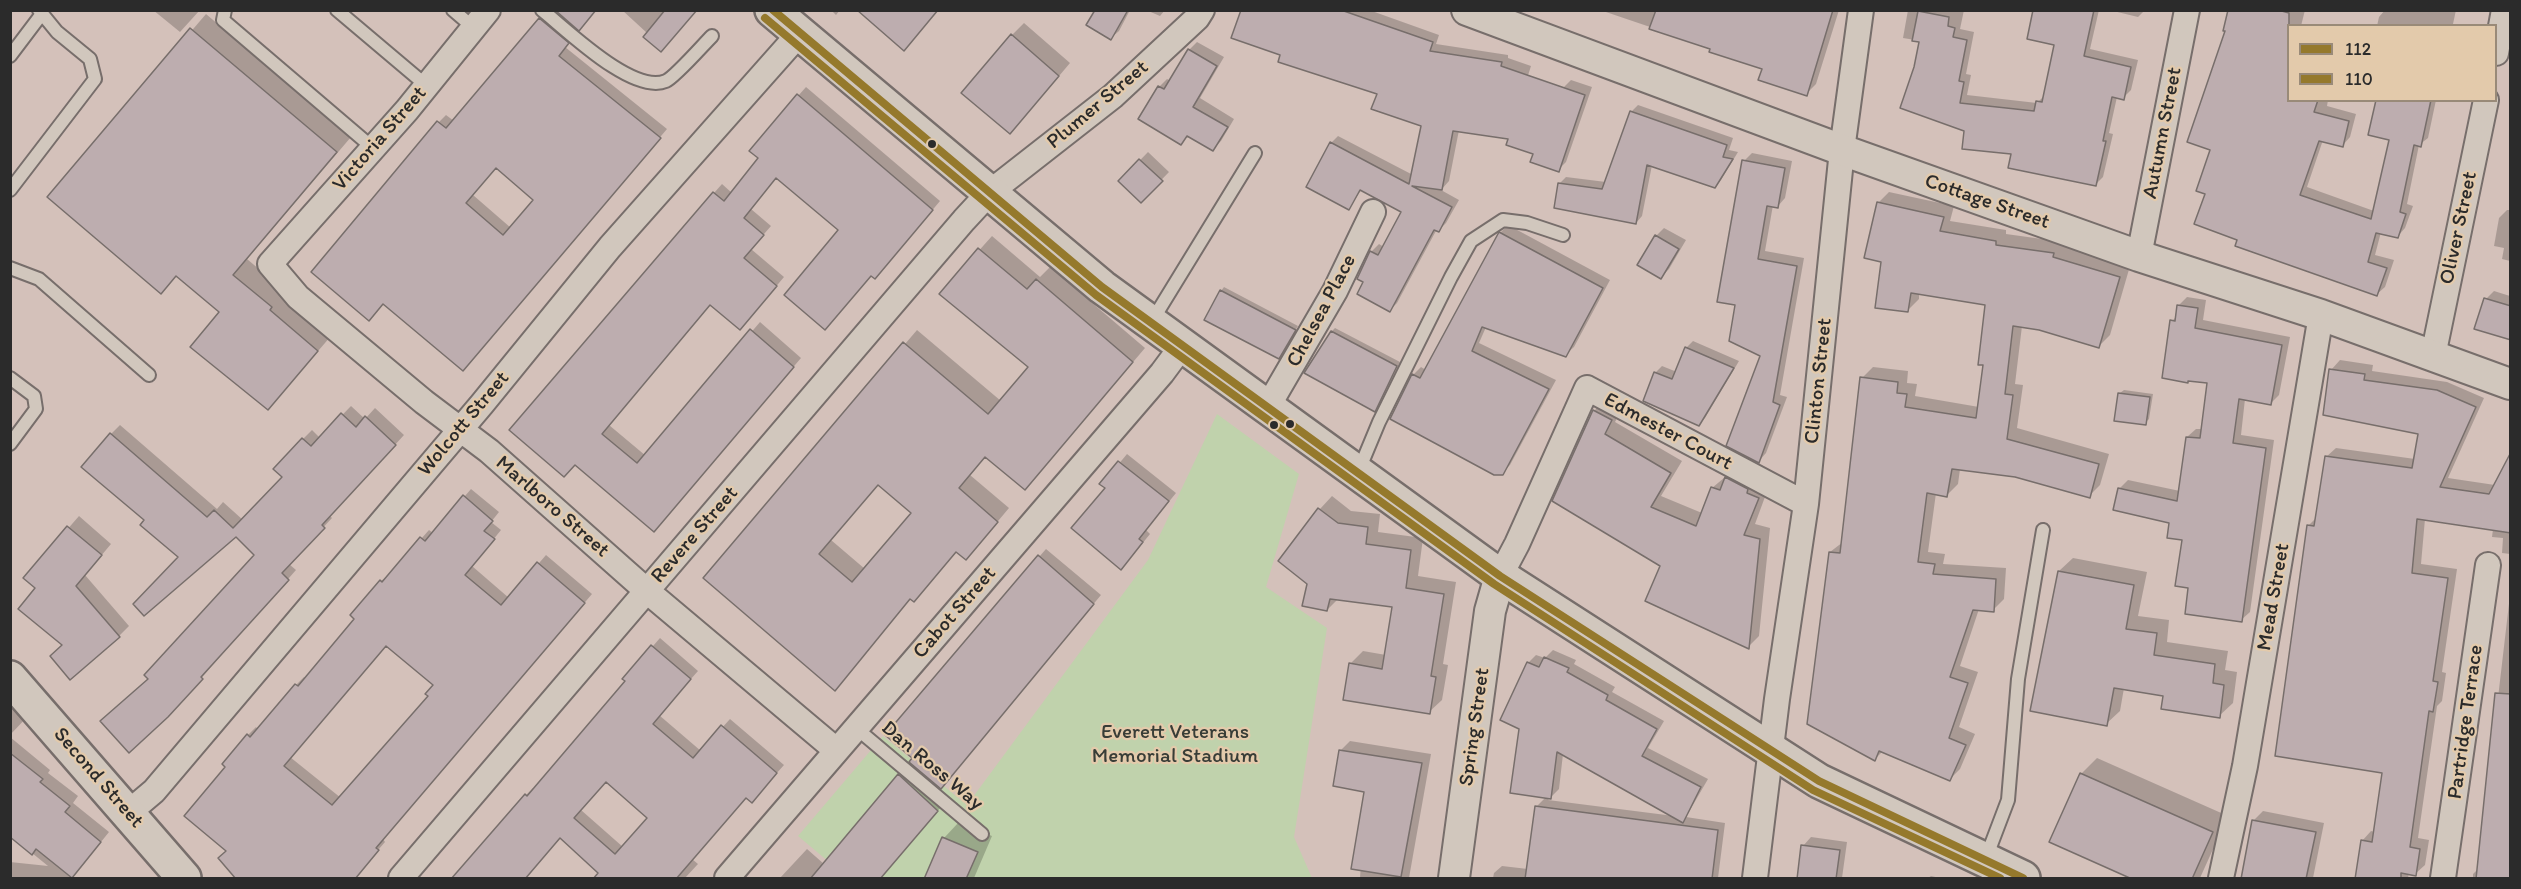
<!DOCTYPE html>
<html>
<head>
<meta charset="utf-8">
<style>
  body { margin:0 }
  #map { position:relative; width:2521px; height:889px; overflow:hidden; background:#d4c1ba; font-family:Itim,sans-serif }
  canvas { display:block }
  .frame { position:absolute; inset:0; border:12px solid #2b2b2b; pointer-events:none }
  .legend { position:absolute; left:2287px; top:24px; width:210px; height:78px; box-sizing:border-box; background:#e3caab; border:2px solid #998a78; margin:0; padding:8px 10px; list-style:none; font-size:18px; color:#2b2b2b }
  .legend li { display:flex; align-items:center; gap:12px; height:30px }
  .legend b { width:30px; border:2px solid #998a78 }
</style>
</head>
<body>
<div id="map">
<canvas width="2521" height="889"></canvas>
<div class="frame"></div>
<ul class="legend">
<li><b style="height:8px;background:#95792c"></b>112</li>
<li><b style="height:8px;background:#95792c"></b>110</li>
</ul>
</div>
<script>
const g = document.querySelector('canvas').getContext('2d');
g.lineJoin = 'round';
function fill(path, color) { g.fillStyle = color; g.fill(path, 'evenodd'); }
function trace(path, color, width, dash) { g.strokeStyle = color; g.lineWidth = width; g.lineCap = dash ? 'butt' : 'round'; g.setLineDash(dash || []); g.stroke(path); }
function write(font, color, halo, rows, align = 'center') {
  g.font = font + ' Itim,sans-serif'; g.lineWidth = 4.5; g.setLineDash([]); g.textBaseline = 'middle'; g.strokeStyle = halo; g.fillStyle = color; for (const [text, x, y, turn = 0] of rows) {
    g.save(); g.translate(x, y); g.rotate((+turn || 0) * Math.PI / 180); g.textAlign = isNaN(turn) ? turn : align; if (halo) g.strokeText(text, 0, 0); g.fillText(text, 0, 0); g.restore();
  }
}
fill(new Path2D(`
  M1217,414L1299,474L1266,587L1327,628L1294,837L1312,878H848L798,836L883,736L967,805L1148,560Z`), '#c0d2ac');
fill(new Path2D(`
  M153,10H200L180,32Z
  M622,10H697L661,50L647,33Z
  M831,10H840L836,15Z
  M860,10H939L904,48Z
  M1097,10H1130L1119,31L1111,38Z
  M1146,10H1165L1160,16Z
  M1242,10H1369L1439,35L1436,44L1508,55V58L1531,66L1511,129L1459,130L1449,181L1441,190L1459,200L1446,223L1439,230L1437,229L1397,303L1390,310L1365,281L1371,252L1379,244L1384,247L1403,211L1362,189L1349,208L1331,143L1338,136L1413,175L1422,125L1379,93L1282,54Z
  M1600,10H1839L1816,84L1806,94L1764,68L1712,48Z
  M1908,10H1964L1960,29L1974,32L1966,74L1971,75L1967,95L2037,103L2045,95L2055,44L2035,10H2099L2090,49L2138,60L2131,90L2123,98L2117,97L2109,133L2113,134L2103,177L2095,185L2013,153L1966,130L1916,67L1921,41L1903,38Z
  M2109,10H2145L2138,17Z
  M2230,10H2305L2301,26H2288V100H2328L2327,106L2356,114L2350,137L2343,145L2323,140L2307,187L2374,211L2391,139L2377,100H2436L2428,138L2419,145L2407,204L2413,206L2405,228L2398,236L2381,232L2375,255L2394,260L2385,287L2377,294L2239,239L2207,193Z
  M2385,10H2456L2453,24L2458,26H2377L2379,17Z
  M547,11L575,35L565,47L667,129L470,361L439,122L446,115L454,121ZM497,167L535,200L511,228L473,195Z
  M206,14L351,137L247,259L286,292L331,336L282,393L221,312L177,275L161,292L49,197Z
  M1024,23L1070,63L1022,120L1012,35Z
  M1197,42L1224,57L1200,98L1234,119L1221,141L1213,149L1189,135L1181,143L1159,87L1167,79L1171,81L1189,50Z
  M1571,80L1592,87L1566,162L1558,170L1563,88Z
  M806,87L940,201L883,269L777,176L751,209L771,226L751,249L784,277L748,320L711,304L609,425L646,456L760,322L801,358L662,521L576,463L512,430L714,193L722,184L732,193L760,158L798,96Z
  M1638,105L1733,138L1729,150L1738,152L1721,180L1715,187L1652,165L1642,216L1636,223L1559,184L1566,177L1606,182L1631,112Z
  M1148,152L1169,172L1141,201L1120,181Z
  M1752,153L1792,161L1785,198L1778,206L1773,205L1765,251L1804,258L1780,395L1787,397L1766,453L1759,461L1762,355L1736,304L1744,161Z
  M1889,192L1954,206L1950,221L2006,230V234L2064,242L2063,246L2130,266L2110,335L2099,346L2040,328L2022,326L2015,384L2023,385L2017,428L2109,454L2100,485L2089,496L2015,475L1960,469L1958,484L1947,495L1936,493L1928,552L1945,554L1943,564L2006,568L2004,599L1993,610L1979,609L1960,666L1978,672L1959,727L1975,734L1960,769L1949,780L1883,751L1875,759L1830,552L1843,542L1862,378L1873,367L1908,371L1907,383L1917,384L1915,396L1979,407L1985,364L1987,304L1919,293V299L1908,310L1883,261L1878,203Z
  M2507,210H2510V261L2502,259L2504,248L2494,246L2499,218Z
  M1508,225L1610,280L1574,347L1565,355L1486,327L1479,343L1556,380L1510,465L1502,473L1413,375L1421,367L1426,370L1500,233Z
  M1664,228L1686,240L1669,269L1661,277L1656,236Z
  M992,236L1040,277L1050,267L1145,348L1037,475L986,456L970,475L1009,508L978,545L957,551L927,587L914,600L911,598L835,688L705,578L917,330L1001,401L1030,367L941,293ZM879,484L913,513L865,569L831,540Z
  M1224,287L1298,326L1279,358L1221,291Z
  M2494,291L2510,296V339L2486,299Z
  M2187,297L2206,300L2203,320L2290,337L2279,395L2270,404L2245,399L2241,435L2274,440L2250,612L2241,620L2190,587L2184,539L2170,522L2120,488L2128,480L2180,491L2187,437L2196,429H2202L2209,382L2172,321L2177,316L2178,306Z
  M1335,328L1400,362L1375,410L1332,331Z
  M1693,341L1739,361L1705,418L1698,425L1655,373L1662,366L1677,372L1686,348Z
  M2340,360L2373,365L2372,371L2447,382L2484,398L2448,478L2495,485L2510,455V554L2502,553L2503,538L2492,537L2493,529L2425,519L2421,564L2457,569L2442,672L2446,673L2442,701L2437,706L2418,838L2429,840L2425,865L2415,874L2409,873L2408,878H2357L2362,841L2371,831L2375,832L2383,772L2309,525L2317,517L2326,457L2336,448L2415,459L2419,433L2331,370Z
  M2124,390L2153,394L2149,419L2145,423L2120,393Z
  M1605,400L1622,408L1615,422L1682,461L1661,496L1702,513L1712,488L1737,467L1769,486L1755,524L1770,528L1759,636L1748,647L1662,565L1594,411Z
  M351,406L365,419L375,408L404,435L330,516L332,518L289,564L296,570L176,707L149,678L256,555L236,535L180,557L146,519L111,434L120,425L217,509L223,502L243,520L284,476L275,469L303,439L312,430L320,438Z
  M1127,454L1176,493L1146,530L1150,534L1129,560L1107,488L1102,484Z
  M471,489L499,512L491,522L501,530L472,566L509,598L546,555L592,594L383,839L385,842L354,878L228,851L227,767L248,735L256,727L258,730L296,685L304,677L306,679L357,618L352,615L381,581L390,574L429,530L433,533ZM387,644L435,685L430,696L341,798L290,757Z
  M1332,496L1351,511L1380,514L1378,532L1423,538L1418,576L1456,582L1443,664L1448,665L1442,700L1429,712L1350,664L1363,651L1386,655L1394,606L1338,599L1327,610L1309,583L1280,561L1320,509Z
  M79,516L111,544L85,575L129,626L119,636L37,588L25,578Z
  M1046,549L1101,595L948,779L1039,557Z
  M2073,558L2147,572L2138,616L2169,620L2167,642L2228,651L2225,670L2237,672L2233,703L2219,716L2165,694L2124,688L2120,711L2106,724L2059,571Z
  M2510,595V878H2473V874L2478,869Z
  M660,638L698,671L659,715L701,751L730,719L784,765L759,793L747,797L692,859L698,864L685,878H599L602,874L561,837L527,876L530,878H456L526,795L533,788L535,789L627,681L625,678ZM607,780L649,818L623,847L581,810Z
  M1553,650L1576,660L1574,664L1615,687L1612,692L1664,721L1648,748L1708,779L1686,817L1725,823L1718,878H1493L1494,873L1502,866L1528,869L1536,807L1546,797L1528,663L1536,655L1545,658ZM1563,754L1674,816L1548,800L1559,789Z
  M10,700L28,716L10,735Z
  M10,737L50,770L48,773L78,796L73,803L109,832L72,878H10V862L48,866L10,835Z
  M1350,741L1431,754L1409,878H1360L1366,790L1340,751Z
  M2097,758L2228,816L2200,878H2135L2081,774Z
  M909,766L947,800L890,866L862,878H780L807,849L824,864Z
  M2263,811L2324,823L2313,878H2243L2254,820Z
  M959,822L992,836L974,878H926L944,838Z
  M1811,837L1847,842L1842,878H1799L1803,846Z
  M1931,876L1940,878H1928Z`), '#0003');
const building = new Path2D(`
  M555,10H596L579,31Z
  M665,10H697L661,52L643,37Z
  M857,10H938L904,51Z
  M1095,10H1128L1111,40L1086,25Z
  M1241,10H1341L1433,42L1430,51L1502,62L1501,66L1585,95L1559,172L1530,162L1533,154L1506,145L1508,139L1453,131L1442,190L1412,186L1452,207L1439,232L1434,230L1390,312L1357,294L1363,282L1357,279L1370,251L1378,255L1401,212L1360,190L1349,210L1306,187L1330,142L1409,184L1421,126L1371,109L1377,94L1278,62L1280,55L1231,38Z
  M1656,10H1833L1807,96L1758,80L1762,69L1709,52L1710,49L1649,29Z
  M2033,10H2094L2084,56L2131,67L2124,100L2112,97L2103,141H2106L2096,186L2008,168L2011,154L1962,149L1964,131L1900,108L1914,67L1919,42L1912,41L1918,11L1949,17L1948,26L1955,28L1953,37L1967,40L1959,81L1964,82L1960,103L2034,111L2036,101L2042,102L2054,45L2027,39Z
  M2228,10H2278L2289,13V100H2318L2314,112L2349,121L2343,147L2319,141L2300,195L2371,219L2389,140L2368,135L2376,100H2431L2421,147L2414,145L2400,212L2406,214L2398,238L2376,233L2368,262L2387,268L2377,296L2235,246L2237,240L2194,224L2205,194L2196,191L2210,150L2187,142L2225,31H2223Z
  M539,18L569,43L559,56L661,138L463,371L383,304L369,321L311,272L437,121L446,128ZM496,168L533,200L503,235L466,203Z
  M190,28L337,152L233,275L272,307L270,310L318,351L268,410L190,347L219,312L176,276L161,294L47,197Z
  M1011,34L1059,76L1010,134L961,93Z
  M1188,49L1217,66L1193,107L1228,127L1213,151L1187,136L1181,145L1138,119L1158,86L1164,89Z
  M797,94L933,210L875,279L871,276L825,330L784,295L838,230L776,178L744,218L764,235L744,258L777,286L740,330L710,305L602,434L637,463L750,329L794,367L654,532L575,465L564,477L509,430L713,192L724,201L758,158L749,151Z
  M1630,111L1727,145L1723,157L1733,159L1715,188L1647,165L1636,224L1554,208L1558,183L1602,189Z
  M1139,159L1163,181L1141,203L1118,181Z
  M1742,160L1785,168L1778,208L1767,206L1758,259L1797,266L1773,402L1780,405L1759,463L1726,446L1760,356L1729,341L1735,305L1717,302Z
  M1877,202L1944,217L1940,231L1996,241V245L2054,253L2053,257L2120,277L2099,348L2039,330L2013,326L2005,394L2013,395L2007,439L2099,464L2090,498L2015,477L1952,469L1947,497L1927,493L1918,562L1935,564L1933,574L1996,579L1994,612L1973,610L1950,677L1968,683L1949,738L1966,745L1950,781L1879,751L1875,761L1807,724L1829,552L1840,553L1860,377L1898,382L1897,393L1907,394L1905,407L1976,418L1983,365H1978L1985,305L1911,293L1908,312L1875,308L1881,262L1864,258Z
  M1499,232L1603,288L1566,357L1482,327L1472,351L1549,389L1503,475H1494L1390,419L1412,374L1420,378Z
  M1655,235L1679,249L1661,279L1637,265Z
  M978,248L1027,289L1036,279L1133,362L1025,490L985,457L959,488L998,522L966,560L956,552L914,602L910,599L835,691L703,578L903,342L988,414L1028,367L939,294ZM878,485L911,513L852,582L819,554Z
  M1220,290L1296,330L1279,359L1204,320Z
  M2484,298L2511,306V340L2474,329Z
  M2177,305L2198,308L2195,328L2282,345L2271,405L2239,399L2233,443L2266,448L2242,622L2185,614L2188,588L2175,586L2182,540L2167,538L2169,523L2113,510L2118,488L2177,501L2186,437L2200,438L2207,383L2188,381V383L2162,378L2170,320L2175,321Z
  M1331,331L1397,366L1375,412L1304,373Z
  M1685,347L1734,368L1699,426L1643,401L1654,372L1672,379Z
  M2329,369L2365,374L2364,380L2437,390L2476,407L2440,487L2489,494L2511,452V533L2417,519L2412,573L2448,578L2433,681L2438,682L2433,712L2429,711L2410,847L2420,849L2416,876L2401,873V879H2355L2361,840L2372,842L2382,773L2275,756L2307,525L2314,526L2325,456L2412,468L2418,434L2323,415Z
  M2118,393L2150,397L2146,425L2114,421Z
  M1593,410L1612,420L1605,434L1671,473L1651,507L1696,526L1711,487L1720,490L1725,477L1748,489L1747,493L1759,498L1744,535L1760,539L1749,649L1645,601L1660,566L1552,501Z
  M341,413L356,427L365,416L396,445L322,525L325,528L282,573L289,580L201,677L203,679L168,717L129,753L100,721L148,679L144,675L254,555L236,537L144,616L133,604L178,557L140,525L144,520L81,467L110,433L207,517L214,510L233,528L282,477L273,469L302,438L311,446Z
  M1118,461L1169,501L1139,539L1143,542L1121,570L1071,528L1105,488L1099,484Z
  M463,495L493,521L484,531L495,539L465,575L501,605L537,562L585,603L376,848L379,850L355,879H236L218,858L226,851L184,816L225,767L222,764L247,734L250,737L295,684L298,686L354,619L350,615L380,580L382,582L420,537L425,541ZM386,646L433,685L425,694L428,696L332,805L284,766Z
  M1318,508L1338,523L1368,527L1366,544L1411,550L1406,588L1444,594L1431,676L1436,677L1430,714L1343,700L1349,663L1382,669L1392,607L1330,599L1327,611L1302,606L1307,584L1278,561Z
  M67,526L102,555L76,586L120,637L70,680L50,656L62,645L18,609L35,588L23,578Z
  M1038,555L1094,604L941,789L909,762L912,758L885,735Z
  M2058,571L2134,585L2126,629L2157,633L2154,655L2215,664L2213,683L2224,685L2220,718L2161,709L2163,696L2114,688L2107,726L2030,711Z
  M651,645L691,679L653,724L693,758L721,725L777,773L752,803L746,798L676,879H593L598,873L560,838L525,879H451L525,794L527,796L625,681L622,679ZM606,782L647,818L615,854L574,818Z
  M1544,657L1569,668L1567,672L1608,695L1606,700L1657,729L1642,756L1701,787L1683,823L1557,752L1551,799L1510,793L1519,729L1500,720L1527,662L1539,667Z
  M2495,693L2511,694V879H2476Z
  M1339,750L1422,763L1401,877L1351,869L1364,792L1333,786Z
  M10,753L43,779L40,782L70,806L65,812L101,842L72,878L36,849L32,855L10,837Z
  M2080,773L2213,832L2192,879H2132L2049,842Z
  M898,774L938,811L880,879H810Z
  M1535,806L1718,830L1712,879H1525Z
  M2252,820L2316,832L2306,879H2241Z
  M942,837L978,852L966,879H924Z
  M1801,845L1840,850L1836,879H1797Z`);
fill(building, '#bdadaf');
trace(building, '#776e6b', 1.5);
const service = new Path2D(`
  M225,10L223,20L373,148
  M337,10L427,86
  M453,10L474,28
  M542,10C567,30 633,95 666,81C675,77 703,45 712,36
  M10,56L41,15
  M10,190L95,79L90,59L57,32L39,10
  M10,268L39,279L149,375
  M1152,321L1255,153
  M10,378L34,396L36,409L10,444
  M1359,470L1379,422L1451,277L1471,241L1503,220L1527,223L1563,235
  M856,728L982,834
  M1986,858L2008,800L2018,679L2043,530`);
const minor = new Path2D(`
  M488,10L407,110L270,264L298,297L424,402L489,451L647,591L836,750
  M2496,53L2504,10
  M2139,256L2187,10
  M2433,356L2486,100
  M1267,408L1335,291L1373,212
  M1500,576L1517,544L1587,388L1806,504
  M128,813L154,791L482,404L610,247L799,34
  M401,878L964,220L989,193L1113,96L1197,18L1202,10
  M727,878L1162,373L1182,346
  M1755,878L1777,699L1806,504L1842,150L1861,10
  M2221,878L2245,766L2321,315
  M2443,878L2488,565`);
const tertiary = new Path2D(`
  M1467,10L1842,150L2139,256L2321,315L2510,384
  M1454,878L1490,611L1500,576`);
const secondary = new Path2D(`
  M772,10L1102,287L1500,576L1819,781L2023,878
  M10,678L184,878`);
trace(service, '#776e6b', 16);
trace(minor, '#776e6b', 28);
trace(tertiary, '#776e6b', 34);
trace(secondary, '#776e6b', 38);
trace(service, '#d1c7bd', 12);
trace(minor, '#d1c7bd', 24);
trace(tertiary, '#d1c7bd', 30);
trace(secondary, '#d1c7bd', 33);
trace(new Path2D(`
  M773,10L1102,287L1500,576L1819,781L2023,878`), '#95792c', 8);
trace(new Path2D(`
  M765,18L1096,295L1494,584L1813,790L2000,878`), '#95792c', 8);
for (const [x, y, r, color] of [
  [932,144,5,"#2b2b2b"],
  [1290,424,5,"#2b2b2b"],
  [1274,425,5,"#2b2b2b"]
]) { const dot = new Path2D(); dot.arc(x, y, r, 0, 2 * Math.PI); g.fillStyle = color; g.fill(dot); trace(dot, '#e3caab', 2); }
write('21px', '#2b2b2b', '#e3caab', [
  ["Plumer Street",1098,105,-40],
  ["Autumn Street",2163,133,-79],
  ["Victoria Street",380,139,-49],
  ["Cottage Street",1987,202,19],
  ["Oliver Street",2459,228,-78],
  ["Chelsea Place",1322,311,-62],
  ["Clinton Street",1819,381,-84],
  ["Wolcott Street",464,424,-50],
  ["Edmester Court",1668,432,28],
  ["Marlboro Street",552,507,41],
  ["Revere Street",695,535,-49],
  ["Mead Street",2274,597,-80],
  ["Cabot Street",955,613,-49],
  ["Partridge Terrace",2466,722,-82],
  ["Spring Street",1475,727,-82],
  ["Dan Ross Way",932,766,40],
  ["Second Street",98,778,49]
]);
write('21px', '#383d37', '#e3caab', [
  ["Everett Veterans",1175,733],
  ["Memorial Stadium",1175,757]
]);
</script>
</body>
</html>
